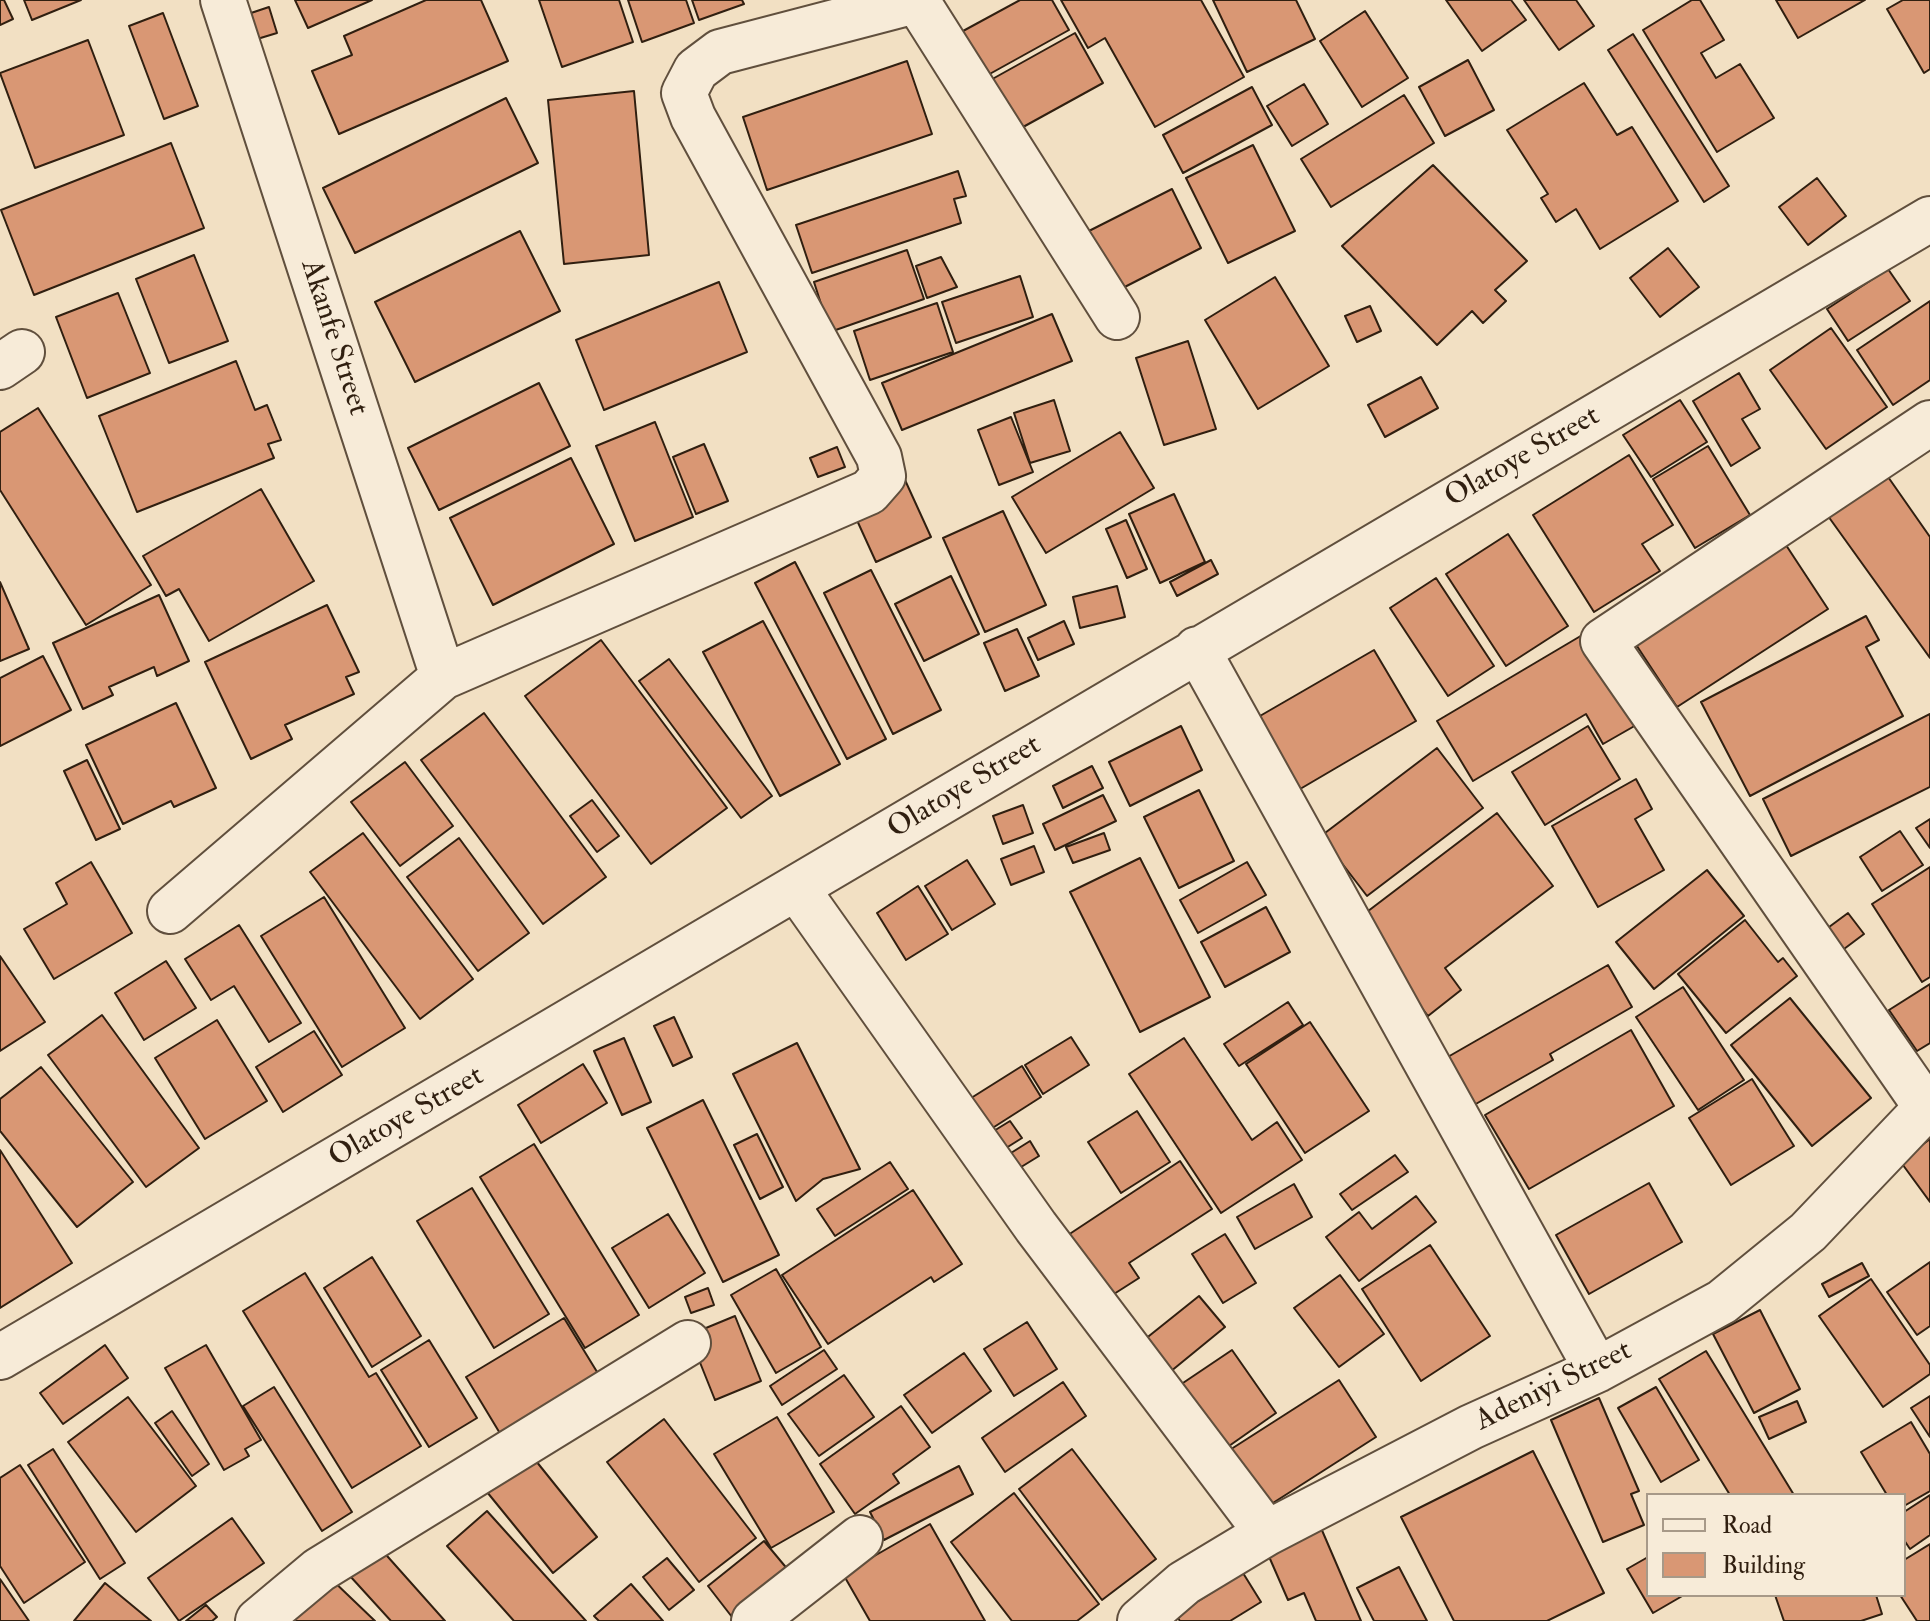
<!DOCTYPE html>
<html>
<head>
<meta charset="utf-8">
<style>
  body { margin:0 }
  #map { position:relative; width:1930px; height:1621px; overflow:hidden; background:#f2e0c3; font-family:"IM FELL Double Pica",serif }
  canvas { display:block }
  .legend { position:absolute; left:1646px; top:1493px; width:260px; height:104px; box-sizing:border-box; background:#f7ebd8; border:2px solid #a79988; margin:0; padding:10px 14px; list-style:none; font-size:24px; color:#301f10 }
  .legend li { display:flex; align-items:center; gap:16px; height:40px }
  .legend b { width:40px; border:2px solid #a79988 }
</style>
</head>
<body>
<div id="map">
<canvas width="1930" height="1621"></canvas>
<ul class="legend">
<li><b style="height:10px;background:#f7ebd8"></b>Road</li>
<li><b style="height:22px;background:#d99774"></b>Building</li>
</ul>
</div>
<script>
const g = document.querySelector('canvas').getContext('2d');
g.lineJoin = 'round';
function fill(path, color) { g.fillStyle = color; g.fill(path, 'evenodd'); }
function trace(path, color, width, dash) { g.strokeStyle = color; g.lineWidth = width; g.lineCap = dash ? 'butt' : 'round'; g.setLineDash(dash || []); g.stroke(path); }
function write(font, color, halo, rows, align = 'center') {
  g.font = font + ' "IM FELL Double Pica",serif'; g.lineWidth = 7; g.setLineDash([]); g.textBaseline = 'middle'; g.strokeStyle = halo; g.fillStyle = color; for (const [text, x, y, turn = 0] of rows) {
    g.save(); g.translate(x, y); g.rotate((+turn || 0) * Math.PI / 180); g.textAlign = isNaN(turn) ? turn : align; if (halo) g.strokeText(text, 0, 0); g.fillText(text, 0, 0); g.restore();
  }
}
const building = new Path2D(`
  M0,0H4L13,19L0,25Z
  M24,0H81L32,20Z
  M295,0H372L308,28Z
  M426,0H481L508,61L339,134L312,71L352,55L344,36Z
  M539,0H619L633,42L562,67Z
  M628,0H686L694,23L642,42Z
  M692,0H742L744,4L699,20Z
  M1020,0H1052L1069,30L977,81L952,37Z
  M1061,0H1201L1244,77L1155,127L1105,38L1088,48Z
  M1213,0H1296L1315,39L1247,72Z
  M1446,0H1511L1526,20L1482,51Z
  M1524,0H1576L1594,26L1559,50Z
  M1692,0H1700L1724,40L1701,53L1716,78L1740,64L1774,118L1717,152L1643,30Z
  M1776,0H1865L1798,38Z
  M1903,0H1930V69L1924,73L1887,9Z
  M269,7L277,33L244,43L236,18Z
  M1365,11L1408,78L1362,107L1320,41Z
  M163,13L198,106L164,119L129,26Z
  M1075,33L1103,83L1014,132L987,82Z
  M1633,34L1729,186L1704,202L1608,50Z
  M88,40L124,135L35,168L0,73Z
  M1468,60L1494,110L1445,136L1419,87Z
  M907,61L932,134L767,190L743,117Z
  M1584,83L1617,135L1632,127L1678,201L1600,249L1576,209L1556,222L1541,198L1548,194L1507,130Z
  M1304,84L1328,124L1292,146L1267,106Z
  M1252,87L1272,125L1183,173L1163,135Z
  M634,91L649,255L564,264L548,100Z
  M1404,95L1434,143L1331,207L1301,159Z
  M506,98L538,163L355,253L323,188Z
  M171,143L204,228L34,295L1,210Z
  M1253,145L1295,231L1228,263L1186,178Z
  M1433,165L1527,261L1495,290L1506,301L1483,323L1472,311L1437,345L1342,246Z
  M958,171L966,196L954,199L961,223L812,273L796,225Z
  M1817,178L1846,216L1808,245L1779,207Z
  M1172,189L1201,248L1109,295L1079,236Z
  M520,231L560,311L415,382L375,302Z
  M1668,248L1699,287L1660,317L1630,278Z
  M907,250L924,299L830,332L814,282Z
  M194,255L228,341L169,363L136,279Z
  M941,257L957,287L927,298L916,266Z
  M1888,269L1910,301L1848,341L1827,309Z
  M1020,276L1033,317L956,343L942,302Z
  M1275,277L1329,366L1258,409L1205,320Z
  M719,282L747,352L604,410L576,340Z
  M118,293L150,373L87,398L56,317Z
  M1930,301V380L1893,405L1857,350Z
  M937,303L953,352L870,380L854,331Z
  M1370,306L1381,331L1357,342L1345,316Z
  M1052,314L1072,361L902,430L882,383Z
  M1831,328L1887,407L1826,449L1770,370Z
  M1188,341L1216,429L1164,445L1136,358Z
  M236,361L255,410L267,405L281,440L268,444L274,458L137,512L99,416Z
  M1739,373L1760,409L1742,419L1760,448L1731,466L1693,401Z
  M1421,377L1438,408L1385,437L1368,405Z
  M539,383L570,446L439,510L408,448Z
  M1054,400L1070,451L1030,463L1014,413Z
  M1680,400L1707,442L1651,477L1623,435Z
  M38,408L151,585L86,625L0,490V432Z
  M1011,417L1033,472L999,485L978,430Z
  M655,422L693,517L635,541L596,446Z
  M1120,432L1154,488L1046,553L1012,497Z
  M704,444L728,501L696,514L673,457Z
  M1708,446L1750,515L1695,548L1653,479Z
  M837,447L845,467L818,477L810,458Z
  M1629,455L1673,525L1642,544L1660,571L1594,612L1533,515Z
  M571,458L614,544L493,605L450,518Z
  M1886,474L1930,537V658L1828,516Z
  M905,480L931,537L876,562L850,505Z
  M261,489L314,581L209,641L179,589L166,596L143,556Z
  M1174,494L1205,562L1160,583L1129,514Z
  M1003,511L1046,605L985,632L943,538Z
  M1126,520L1147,569L1127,578L1106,529Z
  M1508,534L1568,626L1506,666L1446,574Z
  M1782,539L1828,609L1677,707L1631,637Z
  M1211,560L1218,574L1177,596L1170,582Z
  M795,562L886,739L847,759L755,583Z
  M871,570L941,710L893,734L824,593Z
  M951,576L979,634L924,661L895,604Z
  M1436,578L1494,666L1448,696L1390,608Z
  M0,582L29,649L0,661Z
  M1117,586L1125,617L1080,628L1073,597Z
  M159,595L189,661L157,676L154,667L109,687L113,695L83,709L53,643Z
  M327,605L359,672L346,677L354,694L285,725L292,739L251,759L205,662Z
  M1866,616L1879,640L1866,647L1903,716L1750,796L1701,702Z
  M763,621L840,764L780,796L703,652Z
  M1064,621L1074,644L1038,660L1028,638Z
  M1017,629L1039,676L1005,691L984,643Z
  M1584,634L1638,724L1603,744L1586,714L1473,781L1437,721Z
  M601,640L727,808L651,864L525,696Z
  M1374,650L1416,721L1295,792L1253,720Z
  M43,656L71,710L0,746V678Z
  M669,659L772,796L741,818L639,681Z
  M176,703L216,788L174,807L171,801L123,824L86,745Z
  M484,713L606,877L543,924L421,760Z
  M1930,714V787L1791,856L1763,799Z
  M1181,726L1202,770L1130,806L1109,762Z
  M1588,726L1620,779L1545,825L1512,772Z
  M1437,748L1483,808L1367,896L1321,836Z
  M87,760L120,829L96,840L64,771Z
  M405,762L453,826L400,866L351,802Z
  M1092,766L1103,788L1063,808L1053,786Z
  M1636,779L1652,809L1635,819L1664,870L1598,907L1552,826Z
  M1199,790L1234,861L1179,888L1144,817Z
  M1103,795L1116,821L1055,850L1043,824Z
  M592,800L619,836L597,852L570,816Z
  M1023,805L1033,833L1003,844L993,816Z
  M1497,813L1553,886L1445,968L1461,990L1428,1016L1355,921Z
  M1930,819V848L1916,828Z
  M1900,831L1923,865L1882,891L1860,857Z
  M363,833L473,979L420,1019L310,872Z
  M1104,833L1110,850L1073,863L1066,847Z
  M459,838L529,933L478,971L407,877Z
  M1034,846L1044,872L1011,885L1001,859Z
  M1140,858L1210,997L1140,1032L1070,892Z
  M967,860L995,904L952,930L925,886Z
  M91,862L132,933L54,979L24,929L67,904L56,883Z
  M1247,862L1266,895L1198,933L1180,900Z
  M1930,867V977L1922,982L1872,904Z
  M1707,870L1744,916L1654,989L1616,942Z
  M918,886L948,934L906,960L877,913Z
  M324,897L405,1028L342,1067L261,936Z
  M1266,907L1290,952L1225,987L1201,942Z
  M1848,913L1864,934L1840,952L1825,930Z
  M1745,920L1778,962L1783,958L1797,976L1726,1033L1678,974Z
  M239,925L301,1023L269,1042L234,986L211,1000L185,959Z
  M0,956L45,1022L0,1051Z
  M166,961L196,1008L144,1040L115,993Z
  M1608,965L1632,1007L1550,1054L1553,1060L1474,1105L1446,1058Z
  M1930,984V1043L1917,1051L1889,1010Z
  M1683,987L1744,1080L1698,1110L1636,1017Z
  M1790,998L1871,1098L1812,1146L1731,1045Z
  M1288,1002L1303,1025L1239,1066L1224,1044Z
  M102,1015L199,1148L146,1187L48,1055Z
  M674,1017L692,1057L673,1066L654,1026Z
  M217,1020L267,1101L205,1139L155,1058Z
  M1310,1022L1369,1111L1305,1153L1246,1064Z
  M1631,1030L1674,1106L1529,1189L1485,1115Z
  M314,1031L342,1075L283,1112L256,1067Z
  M1071,1037L1089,1065L1043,1094L1025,1065Z
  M624,1038L651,1102L622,1115L594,1051Z
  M1184,1038L1252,1140L1277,1122L1302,1160L1221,1213L1129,1074Z
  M797,1043L860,1169L823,1179L796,1201L733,1074Z
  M583,1064L607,1103L541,1143L518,1105Z
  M1022,1066L1041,1097L980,1136L960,1105Z
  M41,1067L133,1182L77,1227L0,1131V1099Z
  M1752,1079L1794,1146L1731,1185L1689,1118Z
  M703,1100L779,1255L723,1282L647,1128Z
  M1137,1111L1170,1162L1121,1193L1088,1142Z
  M1010,1121L1022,1138L995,1155L984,1137Z
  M757,1134L783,1187L760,1199L734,1145Z
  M1930,1139V1202L1900,1161Z
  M1030,1141L1039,1156L1013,1172L1003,1158Z
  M534,1144L639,1315L585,1348L480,1177Z
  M0,1150L72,1263L0,1308Z
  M1395,1155L1408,1172L1352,1210L1340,1194Z
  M1180,1161L1212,1209L1129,1263L1139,1278L1103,1301L1062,1239Z
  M890,1162L908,1189L835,1236L817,1209Z
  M1649,1183L1682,1242L1589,1294L1556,1235Z
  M1294,1184L1312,1217L1255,1249L1237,1217Z
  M472,1188L549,1314L494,1348L417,1221Z
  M913,1190L962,1264L934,1282L931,1277L828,1344L782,1275Z
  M1416,1196L1436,1222L1359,1281L1326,1237L1359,1212L1372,1229Z
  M668,1214L705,1273L649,1308L612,1248Z
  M1225,1234L1256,1283L1223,1303L1192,1254Z
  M1430,1245L1490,1336L1421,1381L1362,1289Z
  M372,1257L421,1336L372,1367L324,1288Z
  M1930,1262V1326L1917,1335L1887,1292Z
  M1862,1263L1869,1276L1829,1297L1822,1284Z
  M776,1269L821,1347L776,1373L731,1295Z
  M305,1273L369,1377L376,1373L421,1446L352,1488L243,1311Z
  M1340,1275L1384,1334L1339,1367L1294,1308Z
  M1871,1279L1930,1365V1374L1883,1407L1819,1316Z
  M708,1288L714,1305L691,1313L685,1297Z
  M1199,1296L1225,1327L1170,1372L1144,1340Z
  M1760,1310L1800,1389L1754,1413L1713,1334Z
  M735,1316L761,1381L715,1400L689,1335Z
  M564,1318L602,1380L504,1440L466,1377Z
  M1027,1322L1057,1369L1014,1396L984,1349Z
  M429,1340L477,1418L429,1447L381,1370Z
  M105,1345L128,1378L63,1424L40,1393Z
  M206,1345L261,1440L245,1449L249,1456L224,1470L165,1368Z
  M824,1350L837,1369L782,1405L770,1386Z
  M1232,1350L1276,1413L1219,1453L1174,1389Z
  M1706,1351L1794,1495H1730L1659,1379Z
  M964,1353L991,1391L932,1433L904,1395Z
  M844,1375L874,1417L819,1456L788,1414Z
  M1339,1380L1376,1437L1262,1510L1225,1453Z
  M1063,1382L1086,1416L1005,1472L982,1438Z
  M274,1387L352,1512L322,1531L243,1406Z
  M1656,1387L1699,1460L1661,1482L1618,1408Z
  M1930,1396V1437L1911,1408Z
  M128,1397L196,1486L136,1532L68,1442Z
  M1599,1398L1639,1491L1631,1494L1644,1525L1603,1542L1551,1420Z
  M1797,1401L1806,1422L1769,1439L1759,1417Z
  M901,1406L930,1447L893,1474L899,1483L855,1514L820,1464Z
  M172,1411L209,1464L192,1476L155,1423Z
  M777,1417L834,1512L771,1548L714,1454Z
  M664,1419L756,1538L699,1582L607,1462Z
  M1911,1422L1930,1454V1491L1904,1506V1495H1887L1861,1452Z
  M53,1449L125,1563L100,1579L28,1465Z
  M1072,1449L1156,1559L1102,1600L1019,1489Z
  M1533,1451L1604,1593L1547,1621H1454L1401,1517Z
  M532,1456L597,1537L553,1573L487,1492Z
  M20,1465L85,1562L24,1603L0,1566V1478Z
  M959,1466L973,1494L884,1540L870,1512Z
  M1014,1493L1099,1604L1077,1621H1012L951,1542Z
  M1930,1495V1535L1910,1549L1904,1540V1512Z
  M487,1511L586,1621H514L447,1546Z
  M232,1518L264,1563L179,1621L148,1578Z
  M930,1524L985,1621H870L843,1574Z
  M1321,1528L1361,1621H1316L1304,1593L1288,1600L1267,1552Z
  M764,1541L789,1571L732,1617L708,1586Z
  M1930,1544V1621H1917L1900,1595H1904V1560Z
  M380,1548L445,1621H391L350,1576Z
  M1648,1557V1595H1684L1653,1613L1627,1569Z
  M667,1558L694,1590L669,1610L643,1577Z
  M1399,1567L1427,1621H1374L1357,1588Z
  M1243,1573L1261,1602L1230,1621H1180L1176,1615Z
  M327,1575L375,1621H286Z
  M0,1579L29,1621H0Z
  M105,1583L151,1621H74Z
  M631,1584L663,1621H599L594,1616Z
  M1775,1595H1876L1882,1614L1861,1621H1784Z
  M206,1605L217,1617L212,1621H186Z`);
fill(building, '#d99774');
trace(building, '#301f10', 2);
const street = new Path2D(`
  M223,0L443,677
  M917,1L1117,317
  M0,367L22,352
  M1197,649L1597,1370
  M797,889L1036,1227L1267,1533
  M170,911L443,677L869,492L883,476L879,457L693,117L684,93L696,70L720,52L919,0
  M1926,1107L1603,641L1930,423
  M0,1357L1930,219
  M258,1621L319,1570L688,1343
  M754,1621L860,1538
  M1140,1621L1184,1583L1267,1533L1471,1427L1597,1370L1722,1302L1808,1232L1930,1104`);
trace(street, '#604f3d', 48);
trace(street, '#f7ebd8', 44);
write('30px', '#301f10', '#f7ebd8', [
  ["Akanfe Street",333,338,72],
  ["Olatoye Street",1523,458,-30],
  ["Olatoye Street",965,788,-31],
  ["Olatoye Street",407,1118,-30],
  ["Adeniyi Street",1554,1387,-26]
]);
</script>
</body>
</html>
